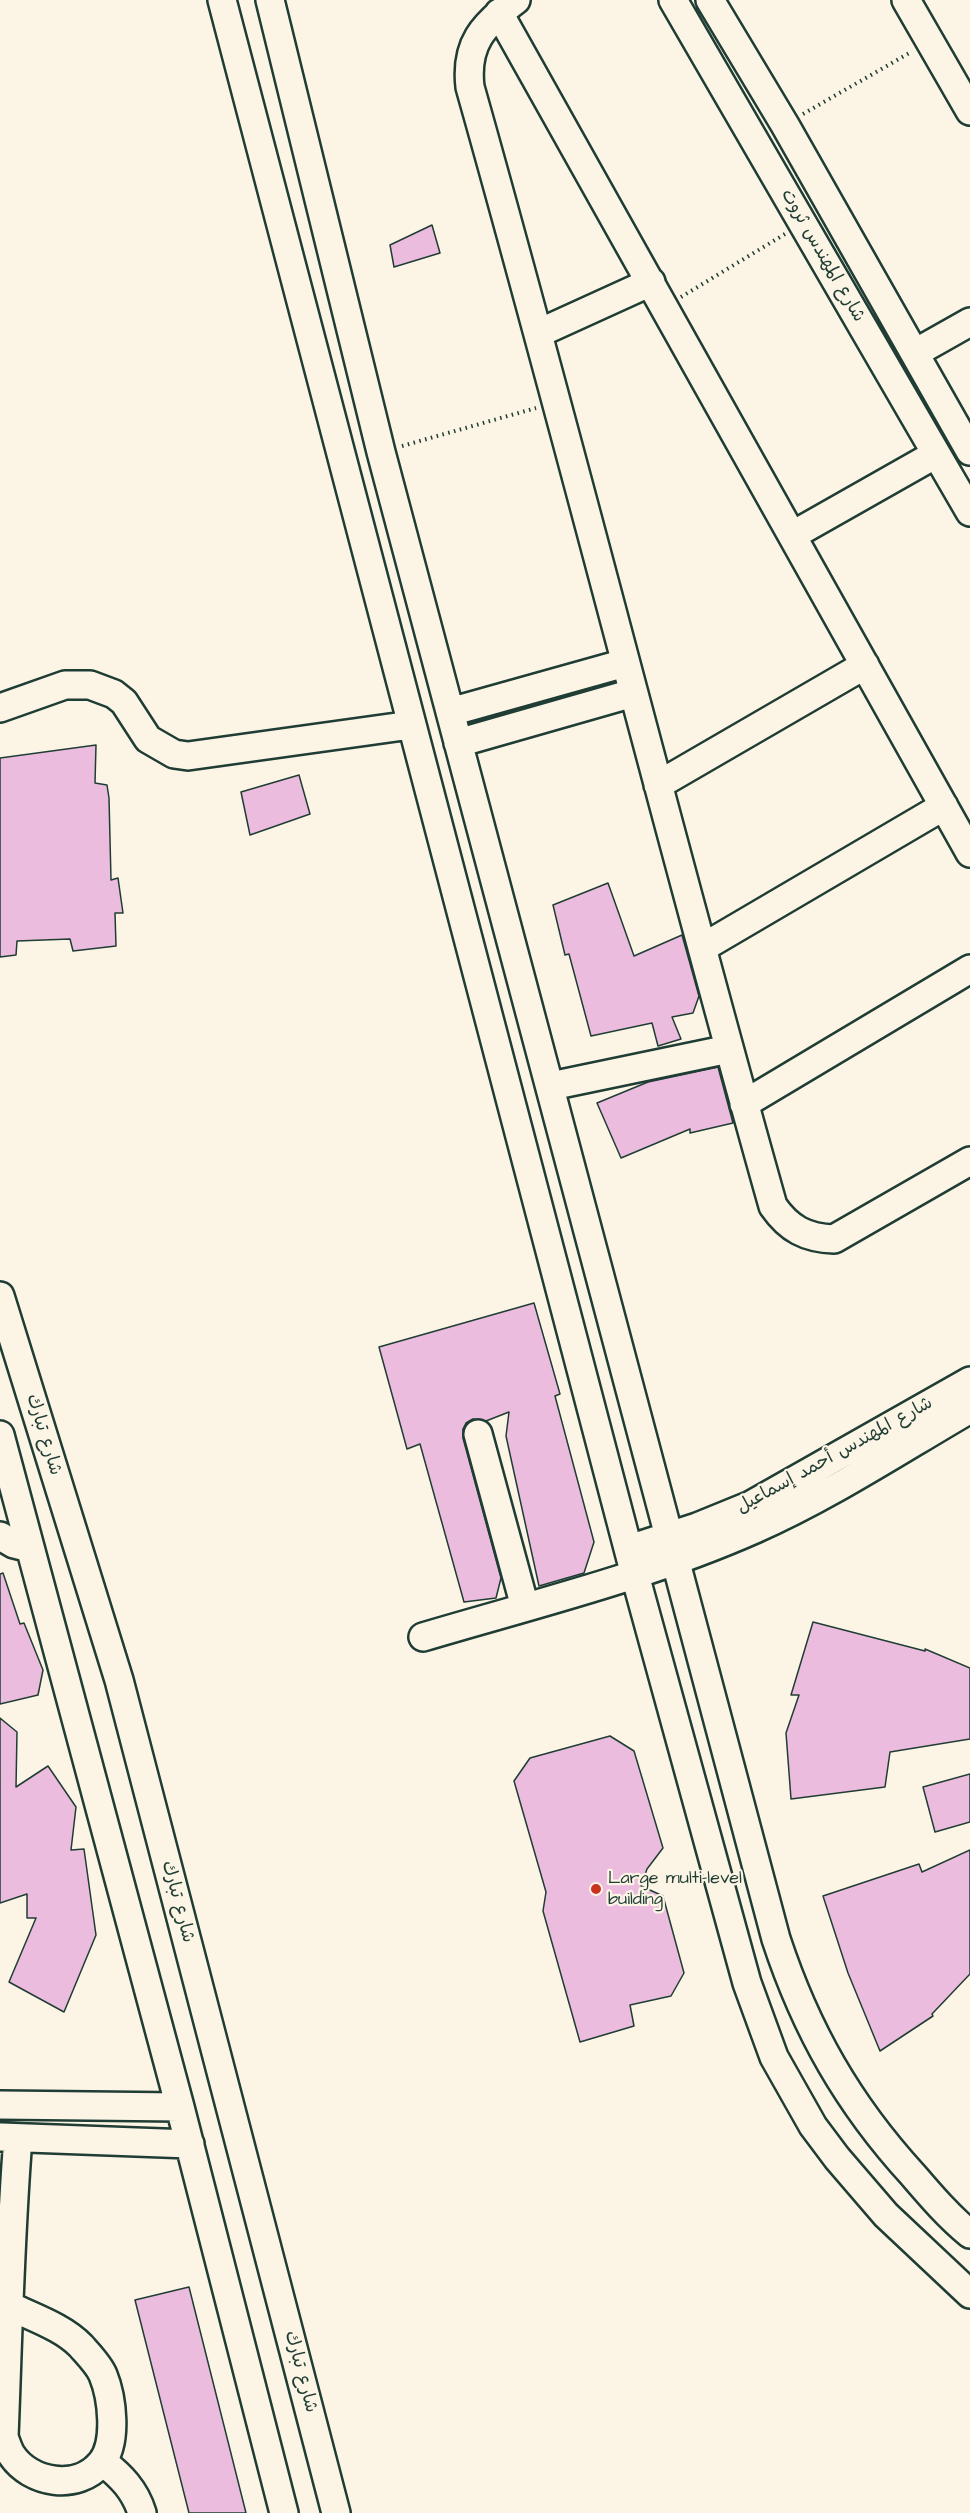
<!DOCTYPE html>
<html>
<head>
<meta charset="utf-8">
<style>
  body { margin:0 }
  canvas { display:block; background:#fcf5e5 }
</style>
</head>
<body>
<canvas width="970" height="2513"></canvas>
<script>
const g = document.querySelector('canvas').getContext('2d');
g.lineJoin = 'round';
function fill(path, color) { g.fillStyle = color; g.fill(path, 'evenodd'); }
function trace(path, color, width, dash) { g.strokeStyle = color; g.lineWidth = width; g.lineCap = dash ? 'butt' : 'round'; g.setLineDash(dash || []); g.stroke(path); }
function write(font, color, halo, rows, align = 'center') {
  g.font = font + ' "Architects Daughter","Playpen Sans Arabic",sans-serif'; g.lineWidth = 4.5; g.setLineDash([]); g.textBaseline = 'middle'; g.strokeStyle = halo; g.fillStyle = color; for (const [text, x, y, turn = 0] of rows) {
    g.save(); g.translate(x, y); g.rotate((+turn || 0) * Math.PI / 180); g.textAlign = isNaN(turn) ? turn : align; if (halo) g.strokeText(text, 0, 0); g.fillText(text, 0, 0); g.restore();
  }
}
const building = new Path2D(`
  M432,225L440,253L394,267L390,245Z
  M96,745L95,783L107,785L109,798L111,880L118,878L123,913H115L116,946L73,951L70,939L17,941L16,955L0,957V758Z
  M299,775L310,814L250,835L241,792Z
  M608,883L634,956L682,935L699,996L693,1013L672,1017L681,1039L658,1046L652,1023L591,1036L569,954L565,955L553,905Z
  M718,1067L733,1123L690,1133V1129L621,1158L597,1103L648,1082Z
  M534,1303L560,1394L555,1396L594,1542L584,1573L539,1586L506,1436L509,1412L486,1421L473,1419L466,1423L463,1429V1438L501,1578L496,1598L464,1602L420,1444L407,1449L379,1347Z
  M3,1573L20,1624L24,1623L43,1670L38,1695L0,1704V1574Z
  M813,1622L925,1651V1649L970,1668V1739L890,1752L885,1787L791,1799L786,1733L799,1695H791Z
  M0,1718L17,1732L16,1787L48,1766L76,1807L71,1850L84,1849L96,1935L64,2012L9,1982L36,1918H27V1894L0,1903Z
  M610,1736L634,1751L663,1848L647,1869L641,1886L663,1896L684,1973L671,1996L630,2005L634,2026L580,2042L543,1911L546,1892L514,1781L530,1758Z
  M970,1774V1822L935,1832L923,1787Z
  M970,1850V1974L932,2014L933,2016L880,2051L848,1973L823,1896L919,1864L922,1872Z
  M189,2287L246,2513H189L135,2300Z`);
fill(building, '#ebbcde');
trace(building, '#1f3d34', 1.5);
const minor = new Path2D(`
  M222,0L635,1575L747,1983L774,2057L813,2126L837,2158L886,2215L970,2294
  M270,0L381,452L776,1939C806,2030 848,2104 913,2175C931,2196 949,2217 970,2234
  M516,0C483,25 465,44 470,87C575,459 668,834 773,1206C789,1229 806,1238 834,1239L970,1161
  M673,0L970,512
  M710,0L785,125L970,451
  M906,0L970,111
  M499,13L970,853
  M539,333L651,282
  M915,353L970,322
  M793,535L936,454
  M0,708L65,685H90L114,694L124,702L148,739L174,754L188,756L411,725
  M450,712L625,663
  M458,743L633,693
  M658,785L865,665
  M702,948L944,806
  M551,1086L729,1049
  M744,1104L970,969
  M0,1296L119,1680L336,2513
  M478,1434L525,1607
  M0,1435L180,2107L284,2513
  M0,1536L14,1544L30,1548
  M629,1549L697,1527L751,1505L970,1381
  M423,1637C534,1604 649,1576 755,1529C828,1497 901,1449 970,1409
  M0,2105L180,2107
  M1,2137L190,2144
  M10,2306C32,2317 63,2327 81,2346C88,2354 99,2365 103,2375C112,2397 118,2443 101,2463C78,2491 30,2484 11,2454C8,2449 6,2442 4,2437C8,2337 10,2237 18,2138
  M103,2462C121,2476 135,2490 142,2513`);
trace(minor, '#1f3d34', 32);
trace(new Path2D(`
  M803,114L911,52
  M681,297L785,234
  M402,446L536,408`), '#1f3d34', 4, [1.5, 4.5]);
trace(minor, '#fcf5e5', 27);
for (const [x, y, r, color] of [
  [596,1889,6,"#c8321e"]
]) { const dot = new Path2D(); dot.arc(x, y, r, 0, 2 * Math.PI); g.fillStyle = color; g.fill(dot); trace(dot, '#fcf5e5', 2); }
write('18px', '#1f3d34', '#fcf5e5', [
  ["شارع المهندس ثروت",822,256,60],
  ["شارع تبارك",43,1435,73],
  ["شارع المهندس أحمد إسماعيل",835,1456,-29],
  ["شارع تبارك",177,1902,75],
  ["شارع تبارك",300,2372,75]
]);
write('18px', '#1f3d34', '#fcf5e5', [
  ["Large multi-level",608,1879],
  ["building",608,1900]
], 'left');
</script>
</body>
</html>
